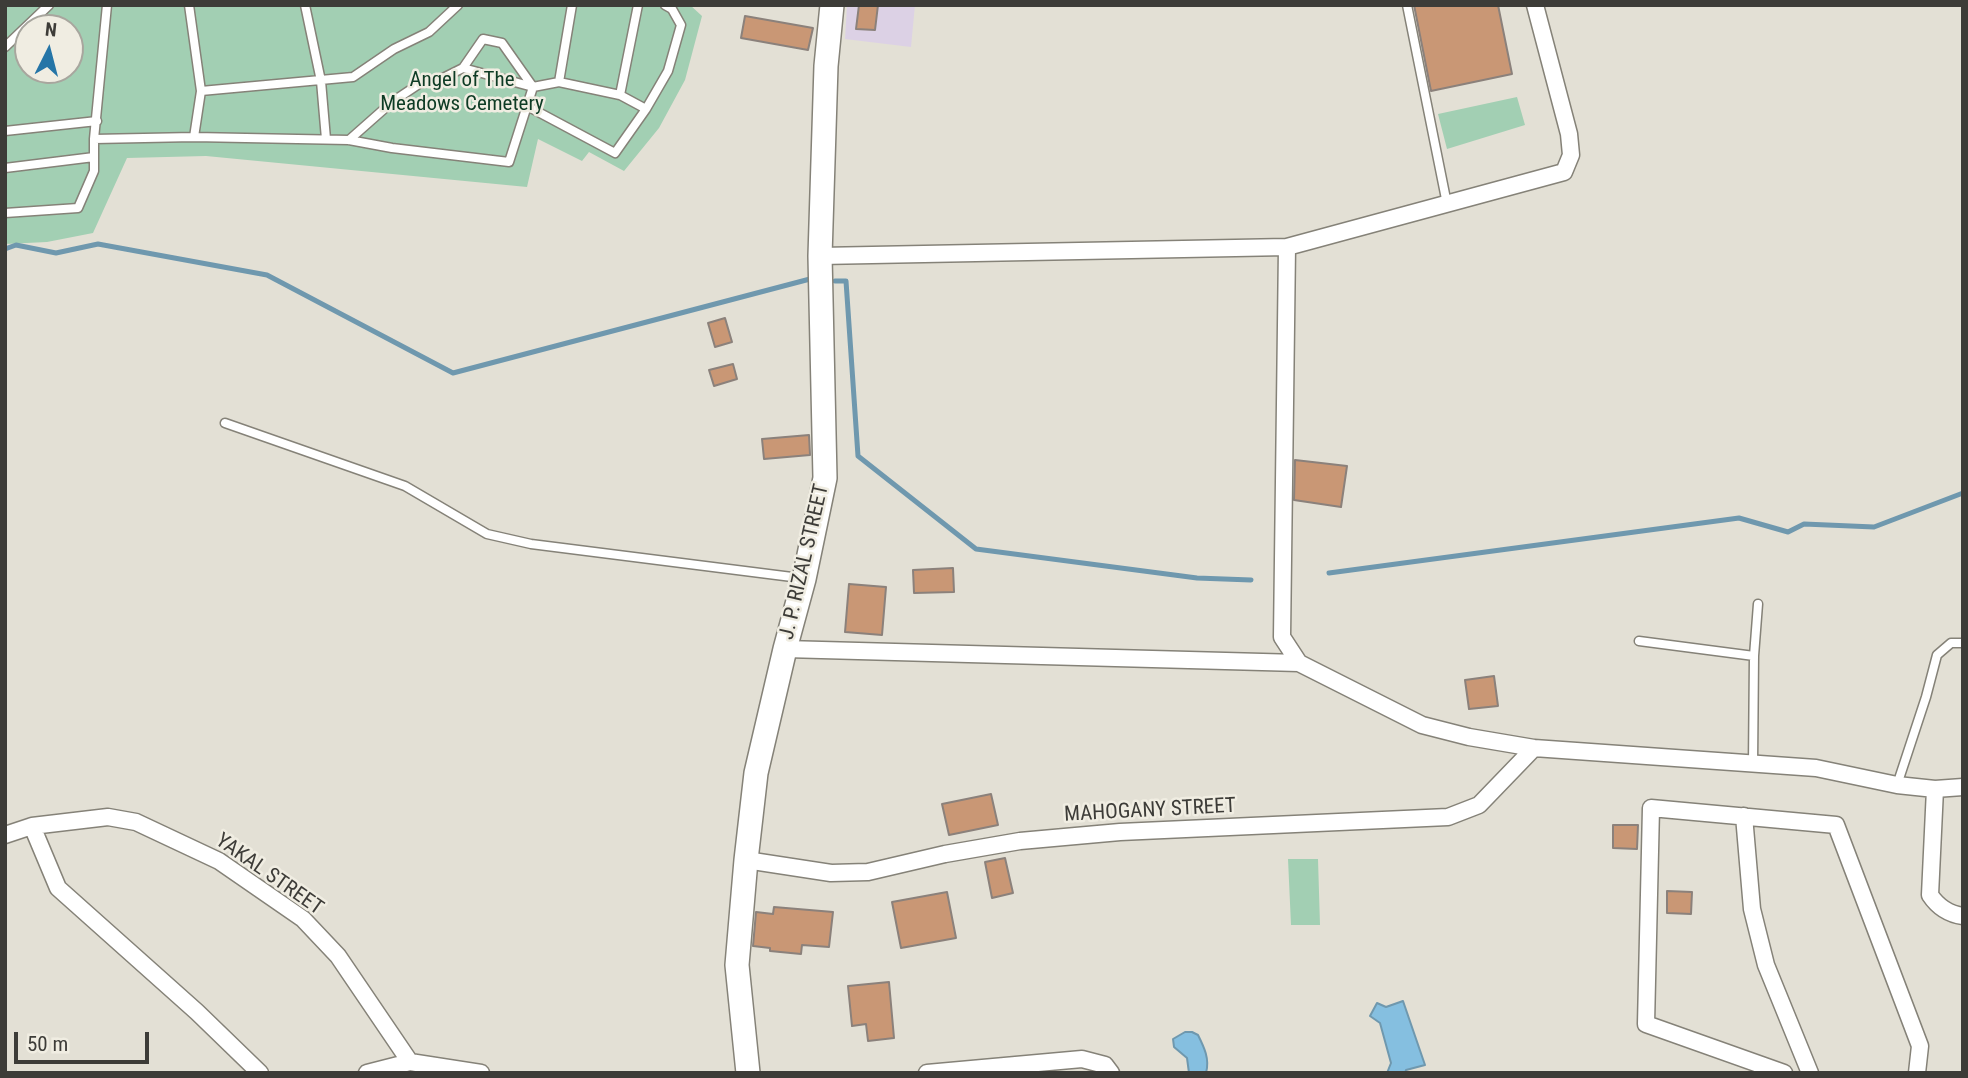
<!DOCTYPE html>
<html>
<head>
<meta charset="utf-8">
<style>
  body { margin:0 }
  #map { position:relative; width:1968px; height:1078px; overflow:hidden; background:#e3e0d5; font-family:"Roboto Condensed",sans-serif }
  canvas { display:block }
  .frame { position:absolute; inset:0; border:7px solid #3d3c38; pointer-events:none }
  .north { position:absolute; left:14px; top:14px; width:70px; height:70px; box-sizing:border-box; background:#f0ede2; border:2px solid #a8a69e; border-radius:50%; rotate:6deg; font-size:19px; font-weight:700; line-height:28px; text-align:center; color:#3d3c38 }
  .north::after { content:''; display:block; margin:auto; width:24px; height:32px; background:#2575a7; clip-path:polygon(50% 0,100% 100%,50% 72%,0 100%) }
  .scale { position:absolute; left:14px; top:1032px; width:135px; height:32px; box-sizing:border-box; border:4px solid #3d3c38; border-top:0; padding-left:9px; font-size:21px; line-height:24px; white-space:nowrap; color:#3d3c38; -webkit-text-stroke:5px #f0ede2; paint-order:stroke }
</style>
</head>
<body>
<div id="map">
<canvas width="1968" height="1078"></canvas>
<div class="frame"></div>
<div class="north">N</div>
<div class="scale">50 m</div>
</div>
<script>
const g = document.querySelector('canvas').getContext('2d');
g.lineJoin = 'round';
function fill(path, color) { g.fillStyle = color; g.fill(path, 'evenodd'); }
function trace(path, color, width, dash) { g.strokeStyle = color; g.lineWidth = width; g.lineCap = dash ? 'butt' : 'round'; g.setLineDash(dash || []); g.stroke(path); }
function write(font, color, halo, rows, align = 'center') {
  g.font = font + ' "Roboto Condensed",sans-serif'; g.lineWidth = 5; g.setLineDash([]); g.textBaseline = 'middle'; g.strokeStyle = halo; g.fillStyle = color; for (const [text, x, y, turn = 0] of rows) {
    g.save(); g.translate(x, y); g.rotate((+turn || 0) * Math.PI / 180); g.textAlign = isNaN(turn) ? turn : align; if (halo) g.strokeText(text, 0, 0); g.fillText(text, 0, 0); g.restore();
  }
}
fill(new Path2D(`
  M847,5H915L911,47L845,39Z`), '#dcd1e5');
fill(new Path2D(`
  M5,5H690L702,16L685,80L659,128L624,171L589,152L582,161L538,139L527,187L206,156L127,158L93,233L47,242L5,244ZM28,28H70V70H28Z
  M1517,97L1525,125L1447,149L1438,114Z
  M1288,859H1318L1320,925H1291Z`), '#a2cfb3');
const water = new Path2D(`
  M1403,1001L1425,1065L1406,1070L1405,1073H1387L1391,1063L1380,1023L1370,1016L1377,1003L1386,1007Z
  M1185,1032H1192L1198,1035C1204,1047 1210,1059 1206,1073H1189L1187,1058L1174,1047L1173,1039Z`);
fill(water, '#85bfe0');
trace(water, '#6f98ae', 2);
trace(new Path2D(`
  M5,249L16,245L56,253L98,244L267,275L453,373L810,279
  M835,281H846L858,456L976,549L1197,578L1251,580
  M1329,573L1739,518L1788,532L1804,524L1874,527L1963,493`), '#6f98ae', 5);
const building = new Path2D(`
  M859,5H878L875,30L856,29Z
  M1414,5H1498L1512,74L1431,91Z
  M745,16L813,28L808,50L741,38Z
  M725,318L732,342L715,347L708,323Z
  M733,364L737,379L714,386L709,370Z
  M809,435L810,455L764,459L762,439Z
  M1295,460L1347,466L1341,507L1294,500Z
  M953,568L954,592L914,593L913,570Z
  M849,584L886,587L882,635L845,632Z
  M1494,676L1498,706L1469,709L1465,680Z
  M991,794L998,825L949,835L942,804Z
  M1613,825H1638L1637,849L1613,848Z
  M1005,858L1013,893L992,898L985,862Z
  M1667,891L1692,892L1691,914L1667,913Z
  M947,892L956,938L901,948L892,902Z
  M774,907L833,912L829,947L802,945L801,954L770,951V948L753,946L756,912L773,914Z
  M889,982L894,1038L868,1041L866,1024L852,1026L848,986Z`);
fill(building, '#c99775');
trace(building, '#8b817b', 2);
const service = new Path2D(`
  M189,5L201,91L194,137
  M305,5L321,81L326,139
  M1407,5L1447,204
  M5,47L49,5
  M559,82L572,5
  M201,91L353,77L394,49L429,32L458,5
  M620,95L638,5
  M527,106L615,153L646,109L668,71L681,25L672,9L665,5
  M5,131L97,121
  M94,139L194,137L349,140L392,148L509,162L533,87L502,43L483,39L463,68
  M349,140L392,102L419,84L445,77L463,68L533,87L559,82L620,95L646,109
  M5,168L94,157
  M5,213L78,208L94,171V139L107,5
  M225,423L405,486L487,534L531,544L800,578
  M1639,641L1754,656
  M1753,764L1754,656L1758,604
  M1897,785L1926,697L1937,655L1951,643H1963`);
const minor = new Path2D(`
  M1287,247L1282,637L1299,663L1422,725L1469,737L1534,748L1816,768L1897,785L1935,789L1963,787
  M820,256L1287,247L1564,172L1571,155L1569,134L1535,5
  M785,649L1299,663
  M1935,789L1930,895C1938,907 1948,914 1963,916
  M1744,816L1752,909L1766,965L1810,1073
  M32,826L58,888L197,1012L260,1073
  M5,835L32,826L108,817L136,822L219,861L303,919L338,956L410,1062
  M746,860L831,873L868,872L945,854L1020,841L1120,832L1448,817L1479,805L1534,748
  M367,1073L410,1062L481,1073
  M927,1073L1082,1059L1105,1065L1111,1073
  M1784,1073L1646,1024L1651,808L1836,825L1920,1046L1917,1073`);
const secondary = new Path2D(`
  M748,1073L737,965L746,860L756,773L785,649L804,579L825,478L820,256L826,66L832,5`);
trace(service, '#858278', 11);
trace(minor, '#858278', 19);
trace(secondary, '#858278', 26);
trace(service, '#fff', 8);
trace(minor, '#fff', 16);
trace(secondary, '#fff', 23);
write('21px', '#0d3b24', '#f0ede2', [
  ["Angel of The",462,81],
  ["Meadows Cemetery",462,105]
]);
write('21px', '#3d3c38', '#f0ede2', [
  ["J. P. RIZAL STREET",805,562,-77],
  ["MAHOGANY STREET",1150,811,-3],
  ["YAKAL STREET",269,875,35]
]);
</script>
</body>
</html>
